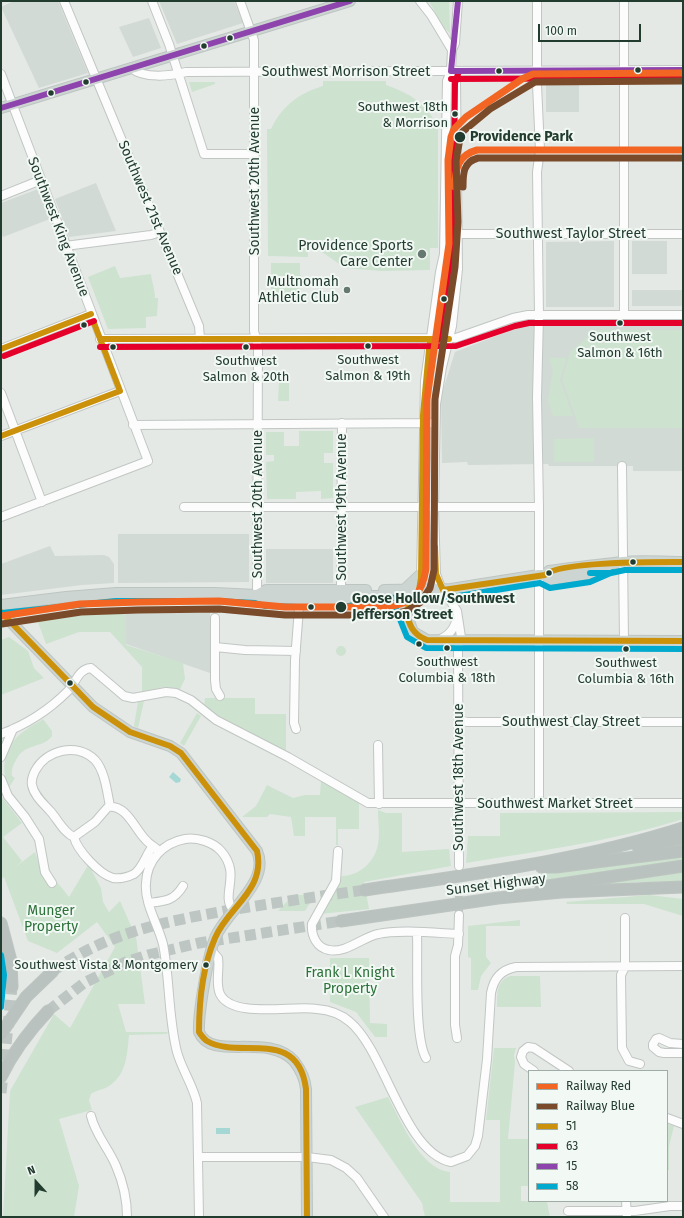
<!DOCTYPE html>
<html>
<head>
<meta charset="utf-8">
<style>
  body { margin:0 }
  #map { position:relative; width:684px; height:1218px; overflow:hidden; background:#e4e9e6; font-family:"Fira Sans",sans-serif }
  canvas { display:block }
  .frame { position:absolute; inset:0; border:2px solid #223c30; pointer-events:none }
  .legend { position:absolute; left:528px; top:1070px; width:140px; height:132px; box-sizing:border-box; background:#f2f8f4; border:1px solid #9fada6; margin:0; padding:5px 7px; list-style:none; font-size:12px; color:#223c30 }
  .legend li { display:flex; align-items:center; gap:8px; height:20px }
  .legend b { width:20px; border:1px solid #9fada6 }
  .north { position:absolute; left:16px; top:1162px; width:40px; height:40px; -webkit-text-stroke:3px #f2f8f4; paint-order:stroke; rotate:339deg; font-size:11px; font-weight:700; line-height:16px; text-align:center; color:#223c30 }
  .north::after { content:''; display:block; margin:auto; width:14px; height:18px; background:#223c30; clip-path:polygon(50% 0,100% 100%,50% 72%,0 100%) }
  .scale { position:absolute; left:538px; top:24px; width:103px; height:18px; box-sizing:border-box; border:2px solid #223c30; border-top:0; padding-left:5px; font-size:12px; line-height:14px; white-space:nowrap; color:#223c30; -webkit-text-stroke:3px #f2f8f4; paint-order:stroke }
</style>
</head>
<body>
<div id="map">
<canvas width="684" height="1218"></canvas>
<div class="frame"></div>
<ul class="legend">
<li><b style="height:5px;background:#f26522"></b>Railway Red</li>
<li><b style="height:5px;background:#7a4b2a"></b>Railway Blue</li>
<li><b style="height:5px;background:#cc910a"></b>51</li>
<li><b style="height:5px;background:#e4002b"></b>63</li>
<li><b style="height:5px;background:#8e44ad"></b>15</li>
<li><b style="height:5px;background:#00a9ce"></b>58</li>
</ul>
<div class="north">N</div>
<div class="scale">100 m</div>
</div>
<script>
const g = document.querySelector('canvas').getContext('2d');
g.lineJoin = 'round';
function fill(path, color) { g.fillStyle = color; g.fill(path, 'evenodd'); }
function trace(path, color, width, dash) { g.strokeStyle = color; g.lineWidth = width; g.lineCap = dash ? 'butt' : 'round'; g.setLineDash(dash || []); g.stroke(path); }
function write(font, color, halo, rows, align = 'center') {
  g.font = font + ' "Fira Sans",sans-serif'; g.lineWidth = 4; g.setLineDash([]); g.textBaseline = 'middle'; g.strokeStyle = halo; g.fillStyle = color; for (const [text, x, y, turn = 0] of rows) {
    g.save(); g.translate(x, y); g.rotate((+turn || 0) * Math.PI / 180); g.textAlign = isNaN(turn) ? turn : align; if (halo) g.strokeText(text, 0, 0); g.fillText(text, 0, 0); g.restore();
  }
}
fill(new Path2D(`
  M14,1H58L88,73L39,88L1,7Z
  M159,1H234L243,23L177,44Z
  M149,18L161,48L133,57L119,27Z
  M546,79H579V112H546Z
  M96,183L116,231L69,237L55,199Z
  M38,189L50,219L3,237L1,232V203Z
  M614,241V307H546V242Z
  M632,241H667V274H632Z
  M632,290H683V306H632Z
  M683,324V471H633V466H549L548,464L468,465L467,462L442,463L441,396L455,352L524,325Z
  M118,534H249V582L118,583Z
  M50,546L55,556L104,555L109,557L114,564V583L82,585L1,595V564Z
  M266,549H333V583H266Z
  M210,606V673L126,644V609Z`), '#d2dad5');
fill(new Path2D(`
  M429,1H449L450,33L444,28Z
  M323,81H386V85C409,93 429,104 438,129V248H430V270L381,271L345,268L322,252V247L308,246V257L268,256L267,129H271C282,106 299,93 323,86Z
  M189,82H215V84L192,92Z
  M271,263H300V275L302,276V278H300L299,301H271Z
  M115,266L120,278L151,274C152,283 155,289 155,298H158L157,316L146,317V328L108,329L88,277Z
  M595,330H683V428H579L562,380L570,352Z
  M549,358H567L560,380L573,416H553L548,399L553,371Z
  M279,382H289V401H278Z
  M299,431H333V453H324V463H333V498L321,499V491L296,492V499H267L266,462L274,461V455H266V432H284V446H299Z
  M594,438V462H554V439Z
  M126,609V645L183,663L185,679L179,691L164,687L142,692V667L110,632H79L46,644L36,617L70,612Z
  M9,637L28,651L34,668L44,678L1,695V640Z
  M336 651a5 5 0 1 1 10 0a5 5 0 1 1-10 0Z
  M205,698H255V714H286V751L223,719L204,707Z
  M144,701L138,728L134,726L138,702Z
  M197,713L201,716L184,746L180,743Z
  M43,719L52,731V736C43,749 25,742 16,760C13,765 11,770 12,776L15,778L8,789C0,765 5,743 27,729C32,725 38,723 43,719Z
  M321,781L359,801V829H338V845H336V817H305V836H294L291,817L270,814L267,817H242L256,806L267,785L293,798L305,795H320Z
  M1,796L22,823L3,837L22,861L13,869L35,852L42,874L49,886L57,882L69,897L90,862L94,866L92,871L101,888L103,902L109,912L120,901L136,937L145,1004H118L126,1032H168L167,1034L129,1035C127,1054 127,1074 109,1086C103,1090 96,1090 91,1094L89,1100L92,1110L59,1119L79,1186L74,1217H3L10,1091L54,1014L70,1028L115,947L97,922L57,953L28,941L4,877L1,879Z
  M378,810L386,813H402V852L449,849L451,866L364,882L369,909L320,914L342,876C359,876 375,862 378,844C380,834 378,821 378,810Z
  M683,812V819C613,841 539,851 466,863L468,836H500V813Z
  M683,856V863L543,883L539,874Z
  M683,872V884L637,882L594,886V883Z
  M293,895H315L305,911H278Z
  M649,895L683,899V916L644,904H567L566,902Z
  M520,920V926H486V957L491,963L481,976L478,990H471V958L468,957V926Z
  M330,958H369L370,1023L387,1024V1037H375L356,1012L330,1002Z
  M510,976H540L541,1007H497C497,994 496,981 510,976Z
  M494,1048H516L514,1055L515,1062L508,1139H529V1186H521V1201L547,1202L550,1217H425L422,1203L355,1107L388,1097C401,1121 420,1169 450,1172V1202H500V1120H486Z
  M667,1124L674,1126L669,1146V1170H667Z`), '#cde2cf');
fill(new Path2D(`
  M173,772L181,779L180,782L176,783L169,777Z
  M216,1128H230V1134H216Z`), '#a5d8d5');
trace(new Path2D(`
  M459,872V915`), '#bdc6c2', 8, [8, 4]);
trace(new Path2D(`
  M53,971C108,932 164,922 230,910C275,903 320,896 365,890
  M48,1011L84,983L126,962L148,955L199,943L341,921
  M1,1093L12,987`), '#bdc6c2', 11, [11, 5.5]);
const minor = new Path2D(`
  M64,1L199,326L200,339
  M152,1L169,44L204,154H255
  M240,1L254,40V331L258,347L257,595
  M420,1L431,15L452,50
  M537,1V85L540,150L537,172L539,315L537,397L539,507V804
  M624,1V315
  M131,68C144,79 170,76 186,72L683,70
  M451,71L456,81L458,269L452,326L442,367L436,404L434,508L436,574L440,585L457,611L461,637L458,648L459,866
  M1,74L148,461L1,517
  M540,154H683
  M1,196L41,180
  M459,234H683
  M65,246L151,235L160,232
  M100,339L456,338L513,318L528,315H683
  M1,349L91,314
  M1,393L42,502
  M133,425L435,423
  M1,436L120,391
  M622,466L624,641
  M184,507H539
  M341,590L342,423
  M406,611L419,590L421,578L425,381L440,272L444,254L447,81L451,71L452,50L455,43L458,1
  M215,618V680L216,689L220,696
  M439,640C449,635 455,629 457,617
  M215,647L245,650L296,651
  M459,720L467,722H683
  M296,729L294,723L295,660L300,595
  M1,734C28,724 48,711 68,691C76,683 78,669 91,668L124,696L133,698L166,692L176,693L191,700L216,720L288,757L368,803H683
  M378,745L379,804
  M1,757L13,729
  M1,779L8,796L25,817L39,839L45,872L52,883
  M74,837C64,833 58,820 51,812C44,804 34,796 32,785C31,780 33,775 35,771C46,750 77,742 95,760C105,771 107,792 110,806
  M153,846C146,854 143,868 134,874C128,877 119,879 113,878C99,874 77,850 74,837L95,822L108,807C126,804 135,829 145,839C149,844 155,847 159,851
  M338,851L336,881L312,924C311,936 317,948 329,950C345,954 363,937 378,934C399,929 437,933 459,934
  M149,903C165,901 174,901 183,886
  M625,918V967L621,975L622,1048L629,1061L640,1064
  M417,933C418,961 414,1037 426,1058
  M211,950L218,958C220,969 215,983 220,994C232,1019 293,1005 317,1009C329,1010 341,1014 350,1022C385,1051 404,1153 451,1162L467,1156L475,1146L478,1136L487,1059L491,993C494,978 501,970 516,967L683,966
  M457,1038L455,1025V956L458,945L459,915
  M683,1044L670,1043L659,1038L656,1039L653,1044V1047L659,1052L664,1053H683
  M534,1071L524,1064L521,1057L523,1051L528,1047L534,1048L569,1071
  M91,1116C95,1134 109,1149 116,1166C123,1182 127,1199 127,1217
  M667,1118L683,1124
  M198,1157H307L331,1160L346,1168L357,1178L384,1217
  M626,1201L627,1217
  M568,1211H635L670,1206H683
  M199,1217L197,1103C193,1085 182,1070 177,1052C168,1017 170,979 163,944C158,924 144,903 146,883C147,860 163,843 185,839C197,837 213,842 221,851C242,875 220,894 233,910`);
const major = new Path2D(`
  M1,108L350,1
  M545,575L549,571C574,567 599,565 623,562C643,560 663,562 683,562
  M384,590L451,589L539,575H545L549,580L588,574L610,565
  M404,590L421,574
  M257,595L266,590H366
  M1,605L66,597L116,593H215L257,595L265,598L299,599H345L357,596H392L402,602L413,632L427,640L683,641
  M1,612L93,707L130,732L170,746L181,753L257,851C271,882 226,911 215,938C208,956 198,1013 199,1032C211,1062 268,1032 294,1061C301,1070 305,1078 306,1089L307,1217`);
const highway = new Path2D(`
  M638,847L683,838
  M541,867H556L683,851
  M541,887L683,866
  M365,890C472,874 580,861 683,828
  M341,921L498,898L562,892L683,887
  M1,923L11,961L12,987
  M1,1034L26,997L53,971
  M1,1077C13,1052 29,1031 48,1011`);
trace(minor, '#c1c6c3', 10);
trace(major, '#bdc5c1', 12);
trace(highway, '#bdc5c1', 13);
trace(minor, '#fbfcfb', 8);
trace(major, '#cdd5d2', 10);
trace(highway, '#bac2bf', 11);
trace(new Path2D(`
  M94,323L120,391
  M100,339H449
  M1,349L91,314
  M1,436L120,391
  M435,547L436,574L443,590
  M443,590L545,575C559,561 660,562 683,562
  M406,611C409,625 413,635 427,640L683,641
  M406,611L419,590L421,578L423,415L430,339
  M1,612L93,707L130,732L170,746L181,753L257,851C266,890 228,907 215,938C203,966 199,1002 199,1032C201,1035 204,1039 207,1041C239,1060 298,1026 306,1089L307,1217`), '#cc910a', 6);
trace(new Path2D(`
  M451,79L683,78
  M438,340L453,242L455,83L458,74
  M100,347L456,346L515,326L529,323H683
  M4,356L94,321`), '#e4002b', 6);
trace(new Path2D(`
  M451,71L683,70
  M451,71L458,1
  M1,108L350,1`), '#8e44ad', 6);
trace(new Path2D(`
  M590,573H611L625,570H683
  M378,598L452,597L540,583L550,588L590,582L613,572
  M2,613L116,601H215L255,603L265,606L299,607H345L358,604H390L395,607L407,637L426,648L683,649
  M1,955L4,975L1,1007`), '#00a9ce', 6);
trace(new Path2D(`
  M455,187C455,169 458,155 477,150H683
  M1,616L80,604L138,602L219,601L285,607H388C413,603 422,594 426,569L427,399L449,244L448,160L451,137L454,129L466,117L522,79L533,74L683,73`), '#f26522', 7);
trace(new Path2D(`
  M463,187C463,174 463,162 478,158H683
  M2,624L81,612L138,610L219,609L285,615H389L407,611L421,602L430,588L434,570L435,399L455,267L458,222L456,161L461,133L490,109L535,82L683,81`), '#7a4b2a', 7);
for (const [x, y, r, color] of [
  [230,38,3.5,"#223c30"],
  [204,46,3.5,"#223c30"],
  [638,70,3.5,"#223c30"],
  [499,71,3.5,"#223c30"],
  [86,82,3.5,"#223c30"],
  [51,93,3.5,"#223c30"],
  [455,114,3.5,"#223c30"],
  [460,137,6,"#223c30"],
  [422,254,5,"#667970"],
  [347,290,4,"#667970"],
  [444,299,3.5,"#223c30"],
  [620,323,3.5,"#223c30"],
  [84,325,3.5,"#223c30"],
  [368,346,3.5,"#223c30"],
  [113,347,3.5,"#223c30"],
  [246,347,3.5,"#223c30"],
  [633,562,3.5,"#223c30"],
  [549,573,3.5,"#223c30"],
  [311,607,3.5,"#223c30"],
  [341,607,6,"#223c30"],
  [419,644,3.5,"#223c30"],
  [447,648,3.5,"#223c30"],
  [626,649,3.5,"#223c30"],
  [70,683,3.5,"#223c30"],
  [206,965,3.5,"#223c30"]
]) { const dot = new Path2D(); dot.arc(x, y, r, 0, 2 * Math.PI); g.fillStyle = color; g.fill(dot); trace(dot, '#f2f8f4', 1.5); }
write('13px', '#223c30', '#f2f8f4', [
  ["Southwest 18th",448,107,"right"],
  ["& Morrison",448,123,"right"],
  ["Southwest",620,337],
  ["Salmon & 16th",620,353],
  ["Southwest",368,360],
  ["Salmon & 19th",368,376],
  ["Southwest",246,361],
  ["Salmon & 20th",246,377],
  ["Southwest",447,662],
  ["Columbia & 18th",447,678],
  ["Southwest",626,663],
  ["Columbia & 16th",626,679],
  ["Southwest Vista & Montgomery",198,965,"right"]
]);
write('14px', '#223c30', '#f2f8f4', [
  ["Southwest Morrison Street",346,72],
  ["Southwest 20th Avenue",255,181,-90],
  ["Southwest 21st Avenue",150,208,67],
  ["Southwest King Avenue",58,227,69],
  ["Southwest Taylor Street",571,234],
  ["Southwest 20th Avenue",258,504,-90],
  ["Southwest 19th Avenue",342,507,-90],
  ["Southwest Clay Street",571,722],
  ["Southwest 18th Avenue",459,777,-90],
  ["Southwest Market Street",555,804],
  ["Sunset Highway",496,885,-7]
]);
write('bold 14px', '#223c30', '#f2f8f4', [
  ["Providence Park",470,137],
  ["Goose Hollow/Southwest",352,599],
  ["Jefferson Street",352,615]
], 'left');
write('14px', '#223c30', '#f2f8f4', [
  ["Providence Sports",413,246],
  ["Care Center",413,262],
  ["Multnomah",339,282],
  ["Athletic Club",339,298]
], 'right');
write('14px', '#2d723a', '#f2f8f4', [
  ["Munger",51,911],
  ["Property",51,927],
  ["Frank L Knight",350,973],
  ["Property",350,989]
]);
</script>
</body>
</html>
